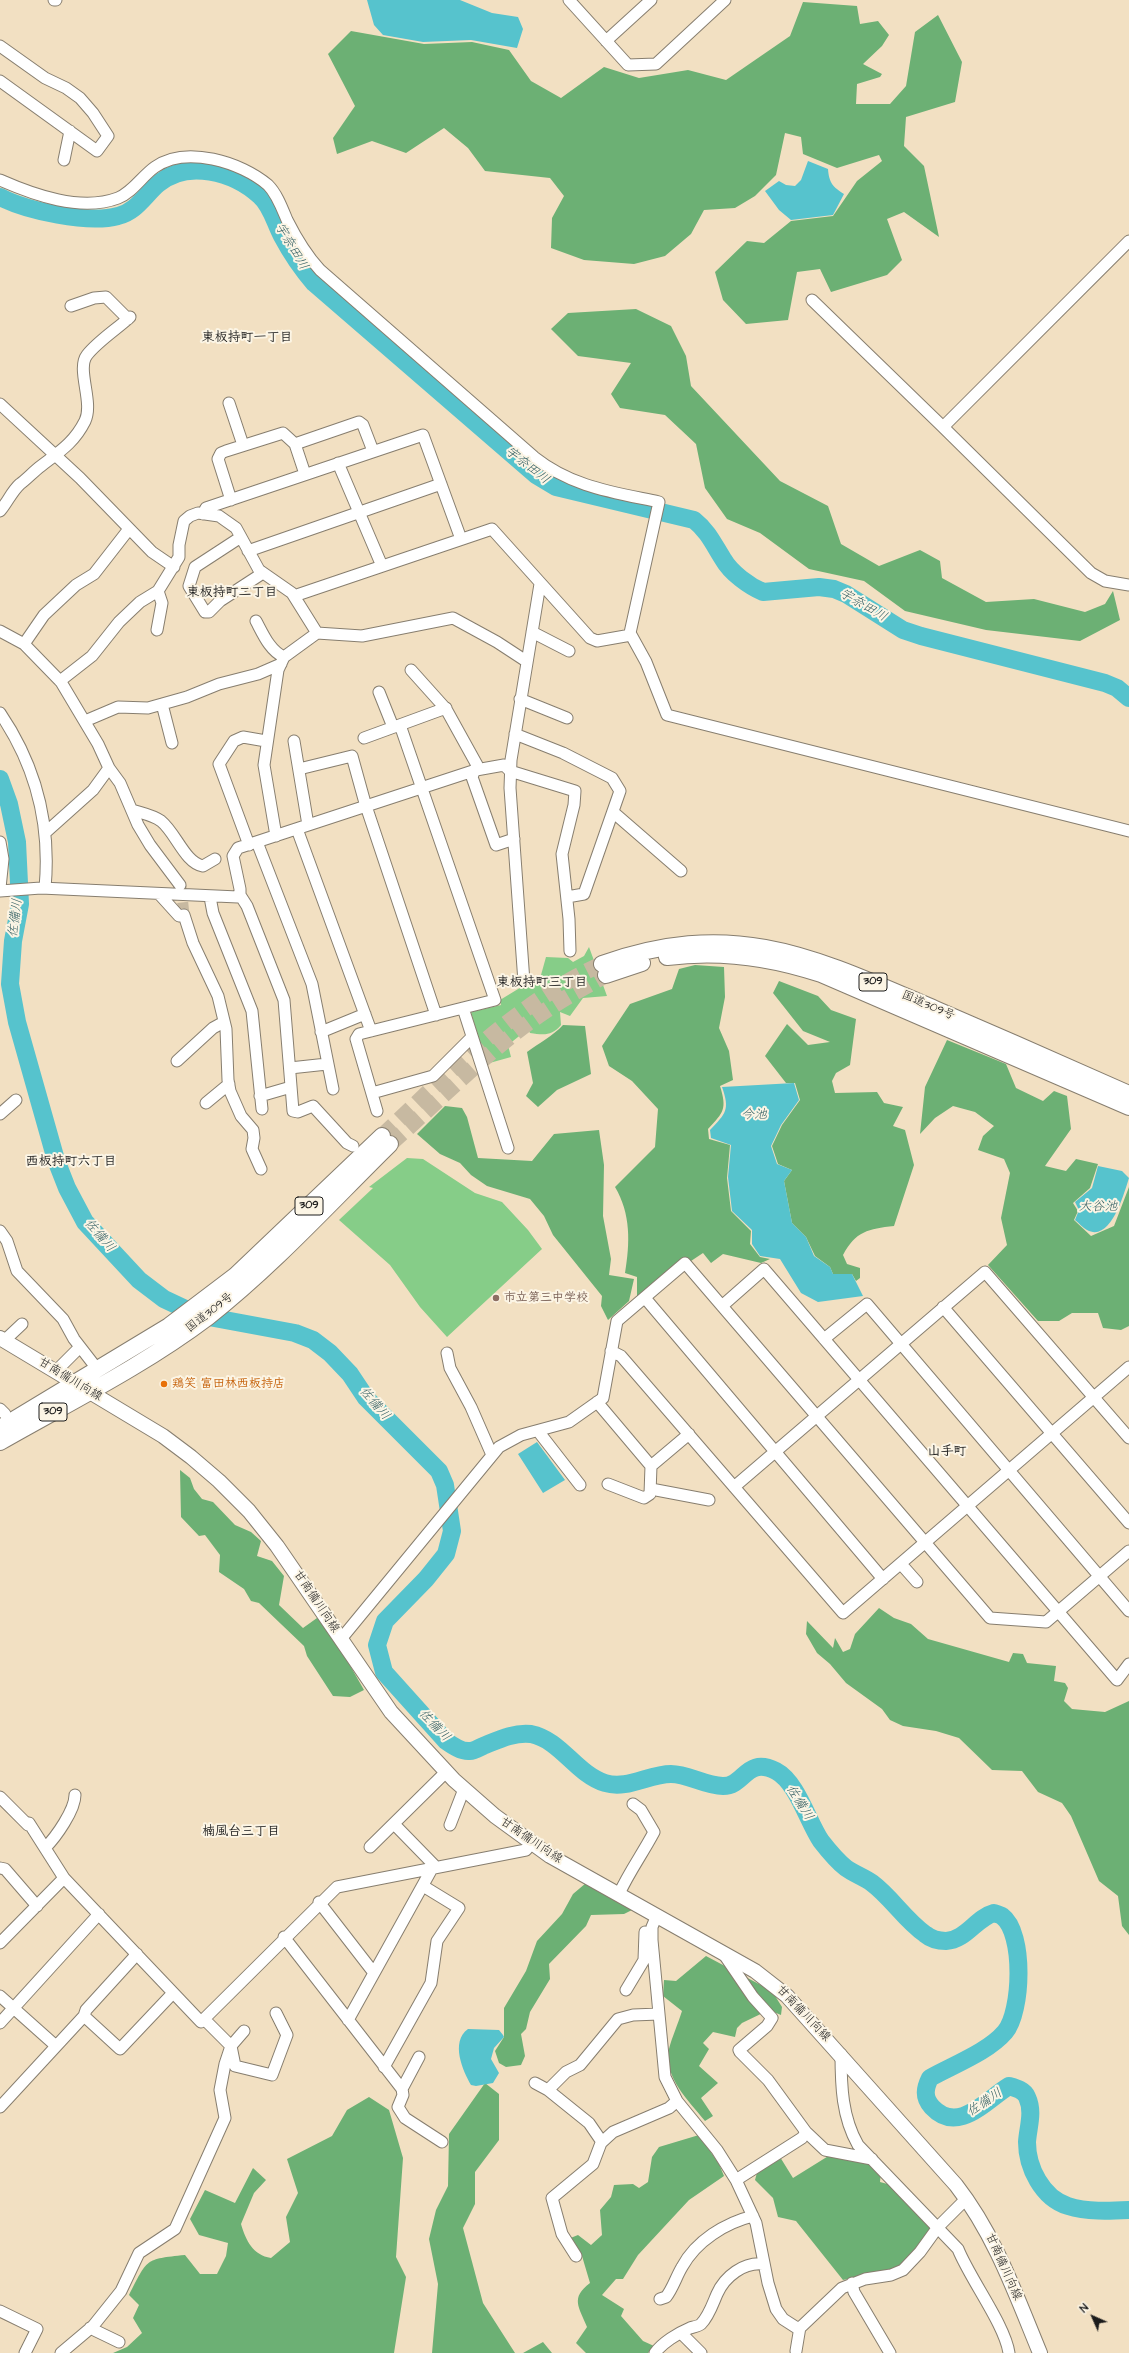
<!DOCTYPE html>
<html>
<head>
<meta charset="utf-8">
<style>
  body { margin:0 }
  #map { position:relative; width:1129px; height:2353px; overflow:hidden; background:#f2e0c2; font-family:"Architects Daughter",sans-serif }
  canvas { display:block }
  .north { position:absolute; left:1073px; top:2297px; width:40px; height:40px; -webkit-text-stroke:3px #fcf5e5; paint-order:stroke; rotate:315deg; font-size:11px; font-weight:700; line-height:16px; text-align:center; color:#1c1c1c }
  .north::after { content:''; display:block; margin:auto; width:14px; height:18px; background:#1c1c1c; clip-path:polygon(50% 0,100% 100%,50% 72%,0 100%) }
</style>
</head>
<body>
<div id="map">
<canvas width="1129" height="2353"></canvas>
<div class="north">N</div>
</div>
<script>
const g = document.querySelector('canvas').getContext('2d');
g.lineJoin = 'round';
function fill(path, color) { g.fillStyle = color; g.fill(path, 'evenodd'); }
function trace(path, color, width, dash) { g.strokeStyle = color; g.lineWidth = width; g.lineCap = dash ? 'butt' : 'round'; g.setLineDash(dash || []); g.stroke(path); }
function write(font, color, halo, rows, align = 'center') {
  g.font = font + ' "Architects Daughter","Klee One",sans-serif'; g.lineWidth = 4; g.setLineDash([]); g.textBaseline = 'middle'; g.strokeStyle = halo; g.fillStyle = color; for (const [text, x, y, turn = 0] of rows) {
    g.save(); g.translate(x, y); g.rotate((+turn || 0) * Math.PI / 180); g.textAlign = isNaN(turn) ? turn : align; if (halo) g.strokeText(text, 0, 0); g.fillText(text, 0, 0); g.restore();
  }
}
fill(new Path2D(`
  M589,947L607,996L583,998L570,1016L560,1012L561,1025C552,1036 544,1035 530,1033L528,1029L508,1045L511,1057L486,1064L471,1012L501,1005L500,1000L541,975L546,957L568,958L573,962L584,956Z
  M407,1158L423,1159L475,1193L502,1202L528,1230L542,1249L447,1337L420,1307L390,1265L339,1220L373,1188L369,1187Z`), '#86cd88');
fill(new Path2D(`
  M803,2L857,6L860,24L878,21L889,35L882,46L863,64L882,74L880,77L857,84L856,104H890L906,86L915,32L938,15L962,62L955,102L906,117L904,146L924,166L939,237L904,212L887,219L902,260L887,275L831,292L820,269L797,272L788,320L746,324L723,300L715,272L747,241L764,243L791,221L833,216L857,181L882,161L879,155L837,168L803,154L801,137L785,133L776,175L755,196L735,208L704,210L691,234L665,256L634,264L584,260L551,248L552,218L564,196L550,178L485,171L468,148L444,128L406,153L372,141L337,154L333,138L355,106L328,54L351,31L424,44L472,42L509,50L531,81L561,98L604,67L639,78L688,70L726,80L790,36Z
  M636,309L671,326L686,356L691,386L780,481L828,506L841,544L879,566L920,550L940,561L942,578L986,602L1034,599L1085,612L1105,604L1113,591L1120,620L1080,641L986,630L905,611L864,581L809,569L760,533L727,519L705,488L696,444L665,415L620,408L611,394L631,363L578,356L551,329L568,313Z
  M695,965L724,967L725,997L719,1028L729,1051L733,1080L720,1086C727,1109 724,1112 708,1129L709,1139L730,1145L727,1178L731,1211L751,1231L750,1244L760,1257L770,1259L761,1263L723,1254L711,1263L703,1253L637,1297V1277L625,1273C630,1243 631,1214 615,1187L655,1147L658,1109L632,1081L609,1066L602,1046L630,1004L672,989L679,969Z
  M779,981L818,996L831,1010L856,1019L850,1065L836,1073L832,1081L835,1093L877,1092L884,1103L903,1107L893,1126L905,1130L914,1165L894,1226C868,1229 856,1231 843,1255L847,1264L860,1268V1278L856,1281L852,1274H833L830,1267L815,1256L806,1237L792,1223L784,1181L792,1170L778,1164L772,1146L782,1125L800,1100L795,1083H786L765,1056L787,1024L808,1045L830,1042L803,1031L773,993Z
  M563,1025L585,1026L591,1074L557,1090L538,1107L526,1096L533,1083L527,1052C539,1043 553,1036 563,1025Z
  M947,1040L1006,1064L1016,1088L1043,1101L1054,1091L1067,1096L1071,1129L1045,1166L1066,1171L1076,1159L1098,1164L1090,1188L1073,1203L1078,1211L1074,1220L1091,1236L1114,1226L1129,1187V1326L1121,1330L1103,1328L1098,1313H1072L1059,1321H1038L988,1265L1007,1245L1001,1218L1010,1173L1004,1159L978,1150L983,1136L994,1126L975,1112L953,1106L935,1118L920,1134L925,1087Z
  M445,1106L462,1108L467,1117L478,1158L532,1161L554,1134L599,1130L604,1165L603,1216L611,1259L609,1275L634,1279L629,1301L608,1320L601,1306L602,1296L553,1235L544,1216L530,1199L487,1186L471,1175L460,1163L440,1154L417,1134Z
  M180,1470L190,1478L194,1489L202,1499L213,1502L235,1525L251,1532L261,1541L257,1556L272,1561L284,1576L279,1605L303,1628L317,1618L327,1625L364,1690L350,1697L333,1696L307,1656L304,1646L259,1603L251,1601L244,1589L219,1572L220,1555L205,1535L199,1536L181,1517Z
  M879,1608L894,1618L911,1624L928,1639L1009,1662L1013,1653L1023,1654L1027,1663L1056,1666L1054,1681L1065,1683L1068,1688L1064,1701L1072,1709L1105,1712L1129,1701V1935L1122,1926L1118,1896L1099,1881L1071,1816L1062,1803L1038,1792L1022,1771L992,1770L959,1738L936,1731L903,1726L890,1720L882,1709L846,1683L830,1664L817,1653L806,1634L807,1621L833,1648L835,1638L843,1652L850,1649L855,1634Z
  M586,1883L632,1910L624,1914L591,1915L586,1926L549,1964L550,1979L530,2012L526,2029L521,2034L525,2056L521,2065L506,2067L499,2063L495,2051L504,2037V2008L526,1971L537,1941L562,1914L573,1894Z
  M706,1956L772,1991L782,2007L781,2015L769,2010L742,2023L737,2028L735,2037L713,2032L703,2043L709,2049L699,2066L718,2083L701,2098L713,2116L705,2121C689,2101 663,2077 669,2049C672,2037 678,2024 682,2011L663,1996L664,1980L676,1981Z
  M485,2083L499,2094V2140L475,2172V2204L463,2228L483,2303L515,2353H432L438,2284L429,2239L436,2210L448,2186L449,2134Z
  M369,2097L389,2110L403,2158L396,2257L406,2277L394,2353H113L127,2347L142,2333L133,2318L139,2305L129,2295C148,2259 144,2259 185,2255L200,2274H217L226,2256L228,2243L199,2235L190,2219L205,2190L235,2203L253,2168L266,2180L254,2193L241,2224C246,2241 253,2255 271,2258L290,2242L286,2217L298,2193L287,2159L332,2136L347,2110Z
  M699,2135L719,2164L724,2176L689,2200L638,2255L623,2279H616L602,2295L624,2309L621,2316L643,2341L654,2346L648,2353H586L576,2343L587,2327C579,2307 570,2298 590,2283L582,2256L568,2239L578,2235L591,2245L602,2235L600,2210L611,2197L614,2185L633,2184L639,2188L648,2182L652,2157L659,2147Z
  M830,2155L874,2162L881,2172L880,2182L895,2186L933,2225L909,2259L895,2269L843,2280L796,2221L778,2217L773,2198L755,2180L758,2169L780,2157L793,2178Z
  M543,2342L552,2353H523Z`), '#6cb074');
fill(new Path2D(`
  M367,0H460L492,13L518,17L523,29L517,48L471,40L423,42L383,35L374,25Z
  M808,161L828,169C829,183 833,187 844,194L833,215L791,220L779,210L765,191L779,181L786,185L795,186L801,180Z
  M794,1083L799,1100L781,1125L771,1146L777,1164L792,1170L784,1181L792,1223L806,1237L814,1256L830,1267L833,1274H852L863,1296L818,1302L801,1293L780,1259L760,1256L752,1244V1230L732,1211L728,1177L731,1145L711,1138L710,1130C726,1113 730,1110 722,1087Z
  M1098,1166L1122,1171L1129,1178C1124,1193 1111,1243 1087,1230C1083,1228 1079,1223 1075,1220L1079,1210L1075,1202L1092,1188Z
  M537,1442L565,1480L543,1493L518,1454Z
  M468,2029L499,2030L503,2035L504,2037L494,2048L491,2059L499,2073L493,2083L476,2086L471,2085C463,2071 450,2042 468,2029Z`), '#56c3cd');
trace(new Path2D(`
  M0,197C27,211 88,224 118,216C136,212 145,195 158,184C187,159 234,172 260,196C271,205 275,223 282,236C291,253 301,268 314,283L536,475L556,487L694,520C708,531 714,545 723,559C731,573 749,586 763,592L819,587L834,589L846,594L903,630L921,636L1105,683L1117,688L1129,698
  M0,779L9,804L17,842L20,904L13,941L10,984L17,1022L56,1160L67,1188L85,1222L139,1280L164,1299L198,1315L295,1333L313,1340L330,1353L350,1374L366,1398L439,1471L445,1485L452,1531L446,1554L426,1579L385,1621L377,1645L384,1672L446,1741C453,1746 462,1752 470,1751C474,1751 479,1748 483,1746C498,1740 514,1732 531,1734C561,1740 576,1774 605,1783C627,1790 649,1774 671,1774C688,1774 705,1786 723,1786C745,1786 746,1756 776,1771C797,1782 808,1822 821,1841C828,1850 837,1861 846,1868C854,1874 864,1877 872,1883C891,1897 905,1920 925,1934C931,1939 938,1941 946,1941C966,1940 976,1918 994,1913C997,1914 1000,1915 1002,1916C1025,1933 1022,2012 1005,2032C988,2052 953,2065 930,2078C925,2088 923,2097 932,2107C958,2135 986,2100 1009,2086C1016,2088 1024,2090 1027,2097C1034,2112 1028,2127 1027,2142C1027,2167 1042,2198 1068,2206C1087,2212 1109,2211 1129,2210`), '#56c3cd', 18);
trace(new Path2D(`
  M181,886L184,915`), '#c7b9a1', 11, [11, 5.5]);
trace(new Path2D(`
  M382,1136C450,1072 516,1003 602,964
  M390,1144C439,1101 485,1053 538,1016C560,1000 583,988 606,975`), '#c7b9a1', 16, [16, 8]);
const minor = new Path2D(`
  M54,0H56
  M569,0L628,65L656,64L725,0
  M606,41L651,0
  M0,46L45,78L66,88L80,98L93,113L108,136L97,151L0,81
  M64,160L70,131
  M0,180C34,195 81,212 118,198C133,192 142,176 155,167C186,145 241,162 268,185C277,194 282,208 287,220C296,238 306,255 320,270L534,457C572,487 612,492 659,502L630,633L646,662L667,715L1129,831
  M1129,241L943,427L1091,573L1105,581L1129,585
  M812,300L943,427
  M71,306L94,298L106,297L128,319
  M229,403L243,445
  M0,404L80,478L152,552L174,567
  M295,444L359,422L363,425L373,451
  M338,463L382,566
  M231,500L218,459L221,453L226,451L283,433L295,444L305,474
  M0,511C7,503 12,491 20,484C27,479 33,472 41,466C59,452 74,443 85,421C94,402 76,369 87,355C98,341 117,329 130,317
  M203,514L206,508L423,435L461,539
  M241,537L195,567L189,586L205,612H209L220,601L263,573
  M248,551L441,484
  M294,596L492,529L590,638L597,641L631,635
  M256,621C263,634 270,651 284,657
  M157,630L162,603L158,591
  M0,631L24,644L61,682L98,744L109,768L120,783L138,825L150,845L180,885
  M532,632L569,651
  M24,644L44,615L76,585L94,574L129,529
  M411,670L446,709L477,765L472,777L496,845L514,839
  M60,681L92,656L119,622L140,602L158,591L179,557V545L184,521L190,516L198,513L219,516L236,528L259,570L292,593L317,633L362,636L453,618L497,642L526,661
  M379,692L393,727
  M520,699L567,718
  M162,704L172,743
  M0,713C36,766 51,824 45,888
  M85,721L118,707L148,708L187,697L219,684L258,674L281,664
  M515,734L563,753L612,778L620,791L584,894L567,897
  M364,738L446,708
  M294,741L308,825
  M299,769L352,756L365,803L436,1015
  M132,810C141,813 153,815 161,821C176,833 185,863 203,866L215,859
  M613,812L681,871
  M297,829L371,1031
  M45,833L93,790L109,768
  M276,836L264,765L278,670L284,657L317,633
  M0,842L3,859L0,888
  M257,842L312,984L333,1089
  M249,845L219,764L234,741L243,737L266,741
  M0,891L41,888L238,897L240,895
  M160,895L179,916L184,915L193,943L218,996L226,1029L228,1080L230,1091L241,1116L253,1130L254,1138L252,1149L261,1169
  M210,897L213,913L252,1011L262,1109
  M524,982L510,788L511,760L540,584
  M463,1008L508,1148
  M321,1032L365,1014
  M177,1061L213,1028L224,1022
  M290,1068L327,1064
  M372,1093L433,1076L472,1037
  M260,1096L291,1087
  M206,1103L229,1084
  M377,1111L356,1039L359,1034L495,1000L400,725
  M0,1114L16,1100
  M353,1146L347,1143L313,1106L298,1112L293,1111L284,1000L247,906L240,895V889L233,856L238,848L476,770L504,765L510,771L575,791L574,805L562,854L569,919L570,951
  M0,1231L7,1241L17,1271L63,1319L74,1339L98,1370
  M645,1298L883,1579
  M722,1306L764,1269L1117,1680L1129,1664
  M943,1307L1129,1523
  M824,1339L867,1304L1129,1611
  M5,1340L22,1324
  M611,1351L621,1356L843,1613L1129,1367
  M447,1353L450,1368L471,1407L492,1455
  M55,1372L80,1347
  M597,1402L651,1466
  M0,1409L5,1414
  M538,1431L580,1485
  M608,1484L644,1498L650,1494L651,1466L689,1434
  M734,1487L985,1272L1129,1438
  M651,1489L709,1500
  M901,1564L917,1582
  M341,1639L499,1447L521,1435L569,1422L603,1398L617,1321L685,1263L990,1618L1046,1622L1129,1551
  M0,1797L28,1825L29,1823L64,1878L201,2022L337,1887L526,1850L531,1844
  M450,1825L464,1789
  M370,1847L446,1772
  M45,1848C56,1837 75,1810 75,1795
  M0,1868L5,1869L37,1906
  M619,1894C629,1872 643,1853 654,1832L641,1810L633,1804
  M319,1902L374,1973
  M657,1915L652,1927V1940L665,2077L677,2101L717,2150L736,2180L756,2223L768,2283L776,2309L783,2319L797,2328L802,2326L842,2288L865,2279L891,2275L903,2270L920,2252L938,2227L966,2199
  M284,1937L402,2089L403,2095L398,2107L405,2118L442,2142
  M0,1943L64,1878
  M725,1956L753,1997L772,2018L767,2026L739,2050L740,2052L768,2080L806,2132L825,2150L872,2159
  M626,1990L644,1960L645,1932
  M0,1996L56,2046
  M84,2016L120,2049L173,1993
  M204,2019L231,2046L235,2066L272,2075L287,2035L276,2013
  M348,2020L434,1865L394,1824
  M0,2023L99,1914
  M841,2054C841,2086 842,2117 858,2145L958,2249C970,2279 1005,2325 1009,2353
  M384,2067L431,1983L437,1941L459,1908L423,1886
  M535,2083L548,2090L589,2123L602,2142
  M402,2089L419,2057
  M548,2090L566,2072L580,2065L618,2019L633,2015L659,2014
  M0,2107L84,2016L86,2010L137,1954
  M736,2180L802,2138L806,2132
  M576,2256L562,2234L552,2198L593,2164L601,2143L613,2132L669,2108L677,2101
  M852,2283L854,2292L890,2353
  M660,2299L666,2297C673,2288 676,2277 682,2267C696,2241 725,2223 753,2216
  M0,2311L37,2329L25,2353
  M90,2328L119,2342
  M681,2333L701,2353
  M796,2351L800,2327
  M61,2353L93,2326L121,2291L139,2253L175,2229L225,2118L220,2090L225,2064L231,2046L244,2031
  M655,2353C662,2343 678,2333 690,2328C693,2327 699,2326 701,2324C709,2316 713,2303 717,2294C725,2276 744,2262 763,2264`);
const major = new Path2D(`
  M0,1338L163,1436L191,1457L219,1481L249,1511L277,1546L391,1712L454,1780L495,1816L550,1856L755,1971L787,1996L956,2185C995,2235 1016,2295 1040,2353`);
const highway = new Path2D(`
  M667,957C720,950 770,957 821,974L1129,1107
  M602,964C735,917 814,957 935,1009C1000,1037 1064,1065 1129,1094
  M606,975L642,963
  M0,1428L169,1326L235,1276L382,1136
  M0,1442C70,1402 143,1366 208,1317C274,1265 331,1202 390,1144`);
trace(minor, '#877e6f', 13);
trace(major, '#877e6f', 16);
trace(highway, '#877e6f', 18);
trace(minor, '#fff', 11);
trace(major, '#fff', 14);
trace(highway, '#fff', 16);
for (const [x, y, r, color] of [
  [496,1298,4,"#8d6e63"],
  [164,1384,4,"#e8710a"]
]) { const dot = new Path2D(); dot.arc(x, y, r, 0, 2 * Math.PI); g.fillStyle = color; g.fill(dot); trace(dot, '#fcf5e5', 1.5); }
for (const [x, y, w] of [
  [873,982,28],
  [309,1206,28],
  [53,1412,28]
]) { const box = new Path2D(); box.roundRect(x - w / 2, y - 9, w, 18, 3); g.fillStyle = '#fcf5e5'; g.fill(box); trace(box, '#1c1c1c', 1); }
write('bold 11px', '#1c1c1c', null, [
  ["309",873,982],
  ["309",309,1206],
  ["309",53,1412]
]);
write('12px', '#1c1c1c', '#fcf5e5', [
  ["国道309号",928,1006,23],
  ["国道309号",210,1313,-38],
  ["甘南備川向線",70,1380,31],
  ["甘南備川向線",316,1602,56],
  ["甘南備川向線",531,1841,34],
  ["甘南備川向線",803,2014,46],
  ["甘南備川向線",1003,2267,66]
]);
write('bold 12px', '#785e54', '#fcf5e5', [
  ["市立第三中学校",504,1298]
], 'left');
write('bold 12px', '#c56008', '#fcf5e5', [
  ["鶏笑 富田林西板持店",172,1384]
], 'left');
write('italic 13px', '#335f63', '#fcf5e5', [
  ["宇奈田川",291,247,59],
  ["宇奈田川",527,466,38],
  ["宇奈田川",863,606,30],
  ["佐備川",16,918,-83],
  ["今池",754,1115],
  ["大谷池",1098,1207],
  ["佐備川",99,1236,49],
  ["佐備川",374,1404,49],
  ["佐備川",434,1726,46],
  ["佐備川",799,1803,58],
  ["佐備川",985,2103,-34]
]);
write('bold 13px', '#1c1c1c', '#fcf5e5', [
  ["東板持町一丁目",247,338],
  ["東板持町二丁目",232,593],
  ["東板持町三丁目",542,983],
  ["西板持町六丁目",71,1162],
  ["山手町",947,1452],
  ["楠風台三丁目",241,1832]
]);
</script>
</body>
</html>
